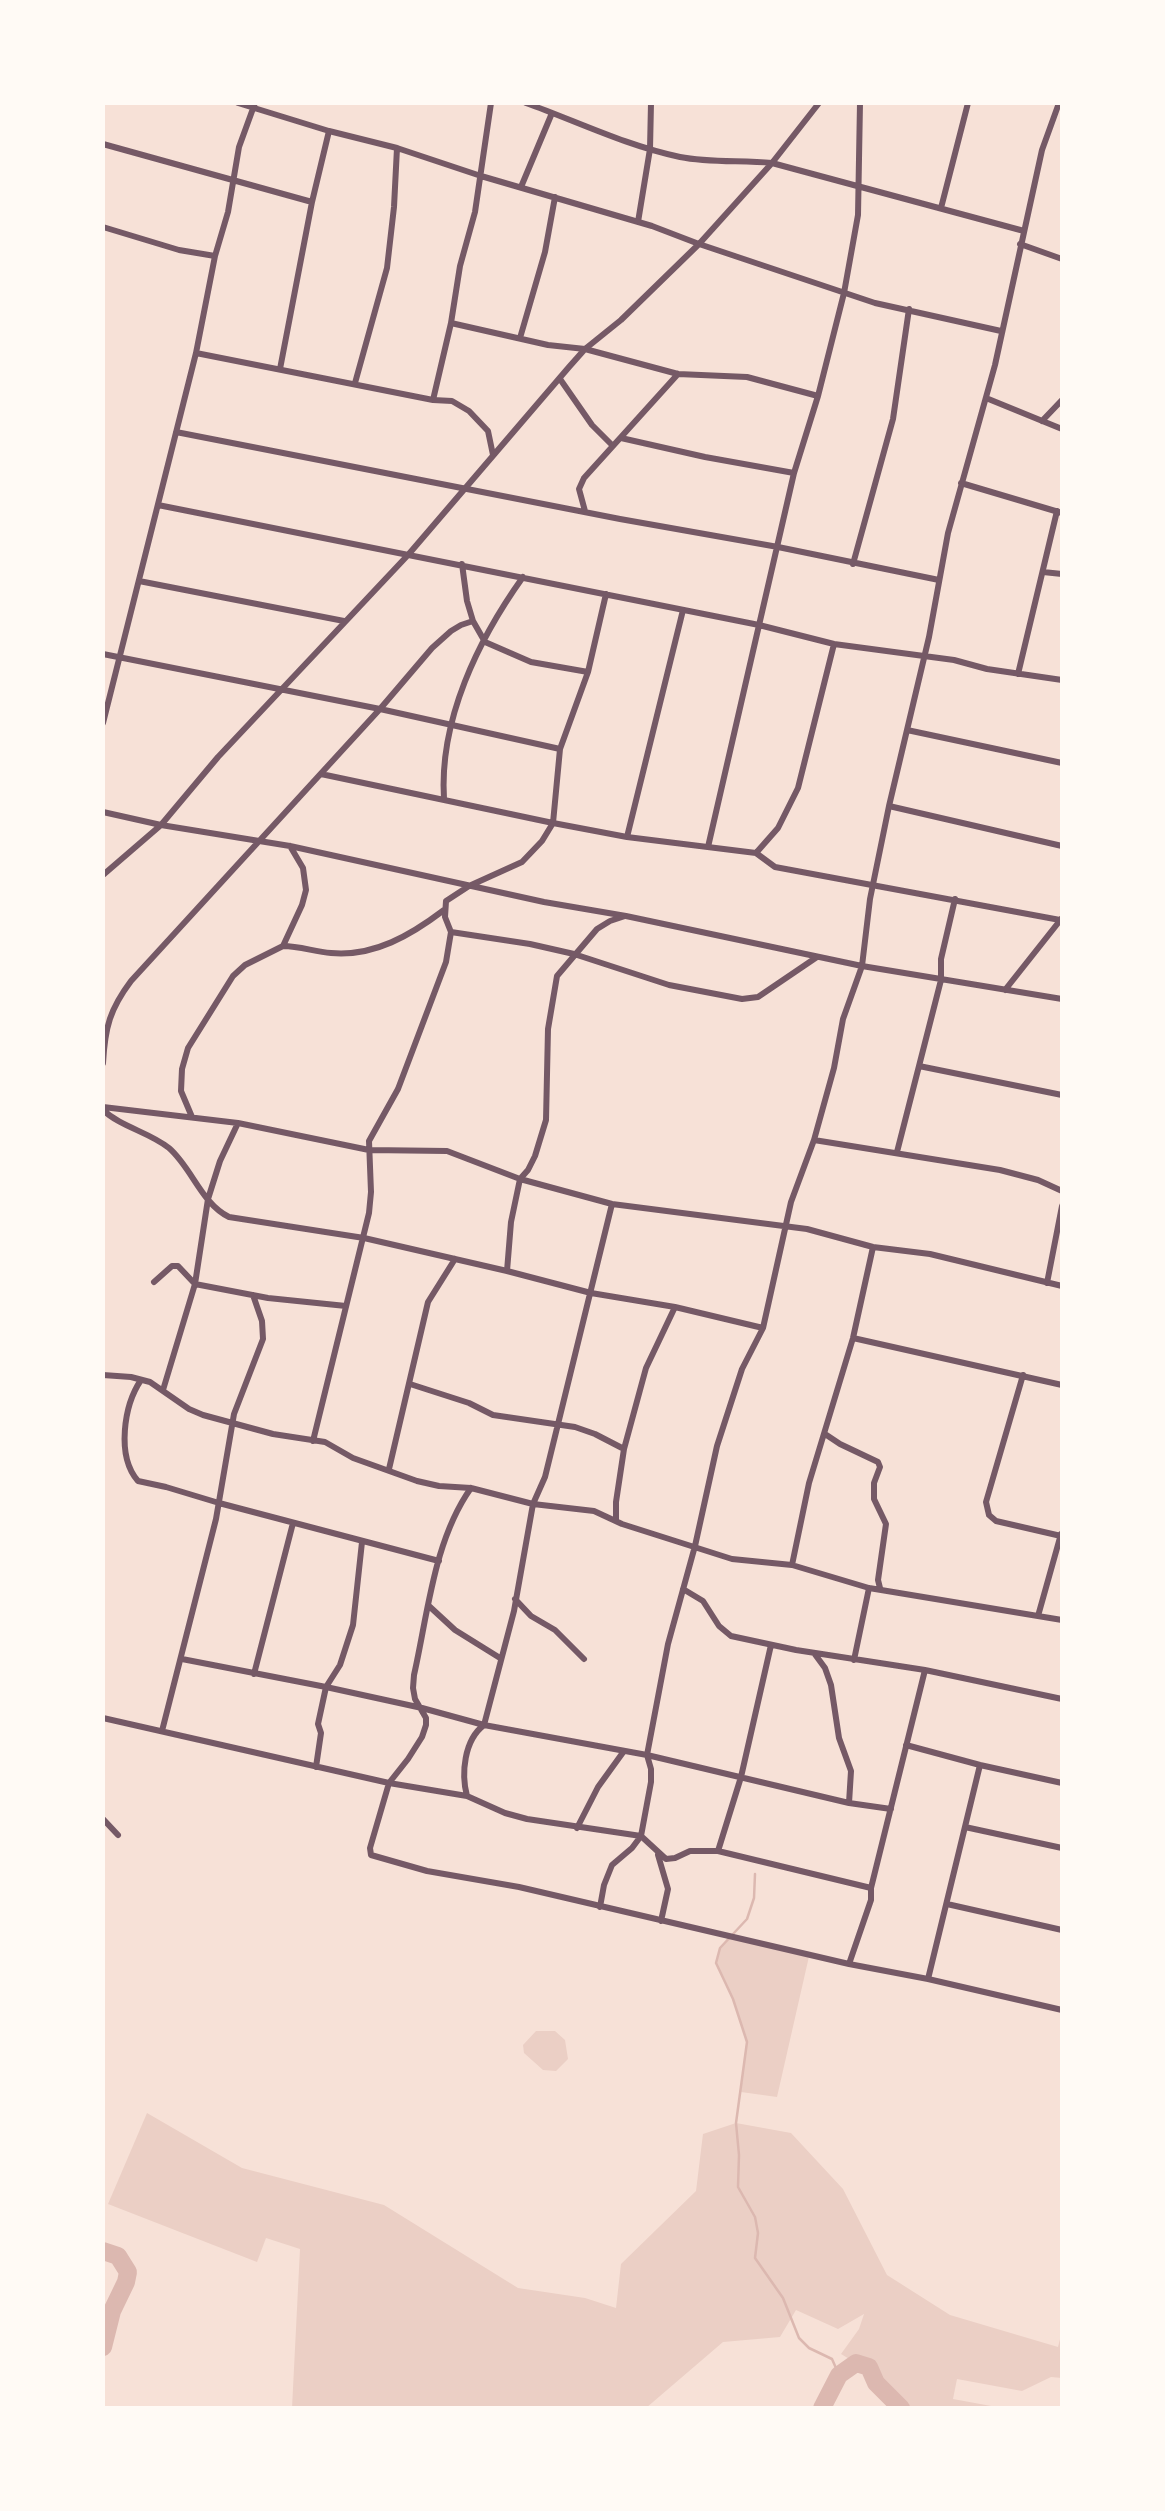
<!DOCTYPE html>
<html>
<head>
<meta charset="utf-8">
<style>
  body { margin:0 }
  #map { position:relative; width:1165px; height:2511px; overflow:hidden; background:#f7e1d7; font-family:Ubuntu,sans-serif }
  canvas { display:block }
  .frame { position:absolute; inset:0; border:105px solid #fffaf5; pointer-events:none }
</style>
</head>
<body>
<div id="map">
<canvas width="1165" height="2511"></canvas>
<div class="frame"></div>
</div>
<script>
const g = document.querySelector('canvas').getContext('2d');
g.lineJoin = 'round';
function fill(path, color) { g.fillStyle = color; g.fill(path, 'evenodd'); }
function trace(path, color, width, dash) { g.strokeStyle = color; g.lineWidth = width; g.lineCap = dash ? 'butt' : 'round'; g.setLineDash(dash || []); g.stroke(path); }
fill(new Path2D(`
  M731,1935L810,1952L777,2097L741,2092L747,2042L733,1999L716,1964L720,1948Z
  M536,2031H555L565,2040L568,2059L556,2071L543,2070L524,2053L523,2045Z
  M147,2113L242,2168L384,2205L518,2288L585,2298L616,2308L621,2264L696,2191L703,2134L736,2123L791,2133L843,2189L887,2275L950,2315L1058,2347L1062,2331V2378L1051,2377L1022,2391L957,2379L953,2399L1002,2408H901L876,2383L869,2367L856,2363L841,2354L859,2329L864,2314L838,2329L796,2310L780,2337L723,2342L646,2408H292L300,2249L266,2238L257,2262L108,2204Z`), '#ebcfc5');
trace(new Path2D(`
  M755,1874L754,1898L747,1919L720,1948L716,1963L733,1999L747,2042L736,2123L739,2155L738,2187L755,2217L758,2233L755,2258L783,2298L799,2338L809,2348L832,2359L839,2375`), '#dcb8b0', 2.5);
trace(new Path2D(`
  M103,2251L118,2256L128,2272L126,2282L112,2311L103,2347
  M822,2408L839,2375L856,2363L869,2367L876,2383L901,2408`), '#dcb8b0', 18);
trace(new Path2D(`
  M238,103L329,131L397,148L481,176L652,226L699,244L875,303L1001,331
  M526,103C576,121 627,146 680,157C710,163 742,160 772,163L1024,231
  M103,144L312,202
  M521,187L552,113
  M941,208L968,103
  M638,222L650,149L651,103
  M103,227L179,250L215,256
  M1020,244L1062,259
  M451,323L548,345L585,349L678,374L747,377L818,396
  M520,338L545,252L555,197
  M196,353L433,400L452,401L469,411L488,431L493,455
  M280,369L312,202L329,131
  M560,379L592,425L613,446
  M355,383L387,268L394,207L397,148
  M986,398L1062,429
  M433,400L451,323L460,266L475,212L491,103
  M1042,421L1062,400
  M176,432L620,519L778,547L939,580
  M621,438L705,457L794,473
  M961,483L1062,513
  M158,505L759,625L834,644L954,660L987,669L1062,680
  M585,511L579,489L584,478L678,374
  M462,564L467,601L473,621L485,642L531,662L588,672
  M853,564L893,419L909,309
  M1043,572L1062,574
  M139,581L344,621
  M103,654L380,709L560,749
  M1018,674L1057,511
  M103,723L196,353L215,256L228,212L239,147L255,103
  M907,730L1062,763
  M321,774L553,823L627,837L756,853L775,867L1060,920
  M444,799C439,720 478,640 523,577
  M889,806L1062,846
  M103,812L161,825L290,846L544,902L626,916L862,966L1062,999
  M627,837L683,610
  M708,847L794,473L818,396L844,293L858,215L860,103
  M756,853L778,828L798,788L834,644
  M103,875L161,825L218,757L408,555L569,367L585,349L621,320L699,244L772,163L819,103
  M451,932L530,944L574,954L669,985L742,999L758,997L817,957
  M283,946C300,946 315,952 331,953C374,957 411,935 444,910
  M1005,990L1062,918
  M103,1063C105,1027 110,1009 131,981L380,709L432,648L451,631L461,625L473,621
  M919,1066L1062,1095
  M103,1107L238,1123L369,1150L447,1151L520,1179L612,1204L807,1229L873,1247L930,1254L1062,1286
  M103,1110C121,1127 149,1132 169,1148C192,1168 201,1203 229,1217L364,1238L507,1271L591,1293L675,1307L763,1328
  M192,1117L181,1091L182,1069L188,1048L233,976L245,965L283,946L302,905L306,890L303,868L290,846
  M814,1140L1000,1170L1038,1180L1062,1191
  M897,1152L941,980V959L955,899
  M507,1271L511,1222L520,1179L528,1170L535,1156L546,1120L548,1029L557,976L597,929L610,921L625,916
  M154,1282L172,1266H178L195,1284L268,1298L346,1306
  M1047,1283L1062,1206
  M853,1338L1062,1385
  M103,1375L131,1377L150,1382L189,1409L203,1415L273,1434L325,1442L353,1458L417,1481L439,1486L471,1488L533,1504L594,1511L622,1524L732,1559L792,1565L869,1588L1062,1620
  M1023,1375L986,1502L989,1515L996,1521L1061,1536
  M141,1380C124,1405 116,1456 138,1481L166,1487L219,1503L439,1561
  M410,1384L469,1403L493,1415L575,1427L595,1434L624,1449
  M163,1390L195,1284L208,1199L220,1161L238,1123
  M825,1434L840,1444L878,1462L880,1467L874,1483V1499L886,1524L878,1580L880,1588
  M313,1441L369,1213L371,1192L369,1141L398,1089L446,962L451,932L445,917L446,901L469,886L522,862L542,841L553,823L560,749L588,672L606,594
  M389,1469L428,1302L455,1259
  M471,1488C434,1540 428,1613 414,1675L413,1688L415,1699L426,1718V1725L422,1737L408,1759L389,1783L370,1848L371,1855L427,1871L519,1887L849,1964L928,1979L1062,2010
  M616,1520V1502L624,1449L646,1368L675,1307
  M792,1565L809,1483L853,1338L873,1247
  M683,1589L703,1601L719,1626L731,1636L796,1650L925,1670L1062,1699
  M515,1599L531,1616L555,1630L584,1659
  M429,1606L455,1630L500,1658
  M1038,1616L1061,1534
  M814,1653L825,1668L831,1685L839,1738L851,1771L849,1803
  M182,1659L326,1687L422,1708L484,1725L647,1755L849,1803L891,1809
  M854,1660L869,1588
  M254,1674L293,1523
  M103,1718L389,1783L467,1796L505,1813L527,1819L641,1836L666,1859L675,1858L690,1851H718L871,1888
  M162,1731L216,1519L234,1414L263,1339L262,1321L253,1295
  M906,1745L980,1765L1062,1783
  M316,1767L321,1733L318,1724L326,1687L340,1665L353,1625L362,1542
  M467,1796C461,1774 464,1740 484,1725L514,1611L533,1504L545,1477L612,1204
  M103,1819L118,1835
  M965,1827L1062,1848
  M577,1828L598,1787L624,1751
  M718,1851L741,1777L771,1645
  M658,1855L668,1889L661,1921
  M947,1904L1062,1930
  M600,1907L604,1885L612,1865L632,1848L641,1836L651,1782V1769L647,1755L668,1644L695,1546L717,1446L742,1369L763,1328L791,1202L814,1140L834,1068L843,1019L862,966L870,899L889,806L929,637L948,533L995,365L1042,150L1059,103
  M849,1964L871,1900V1888L925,1670
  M928,1979L980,1765`), '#755966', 6);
</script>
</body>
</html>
